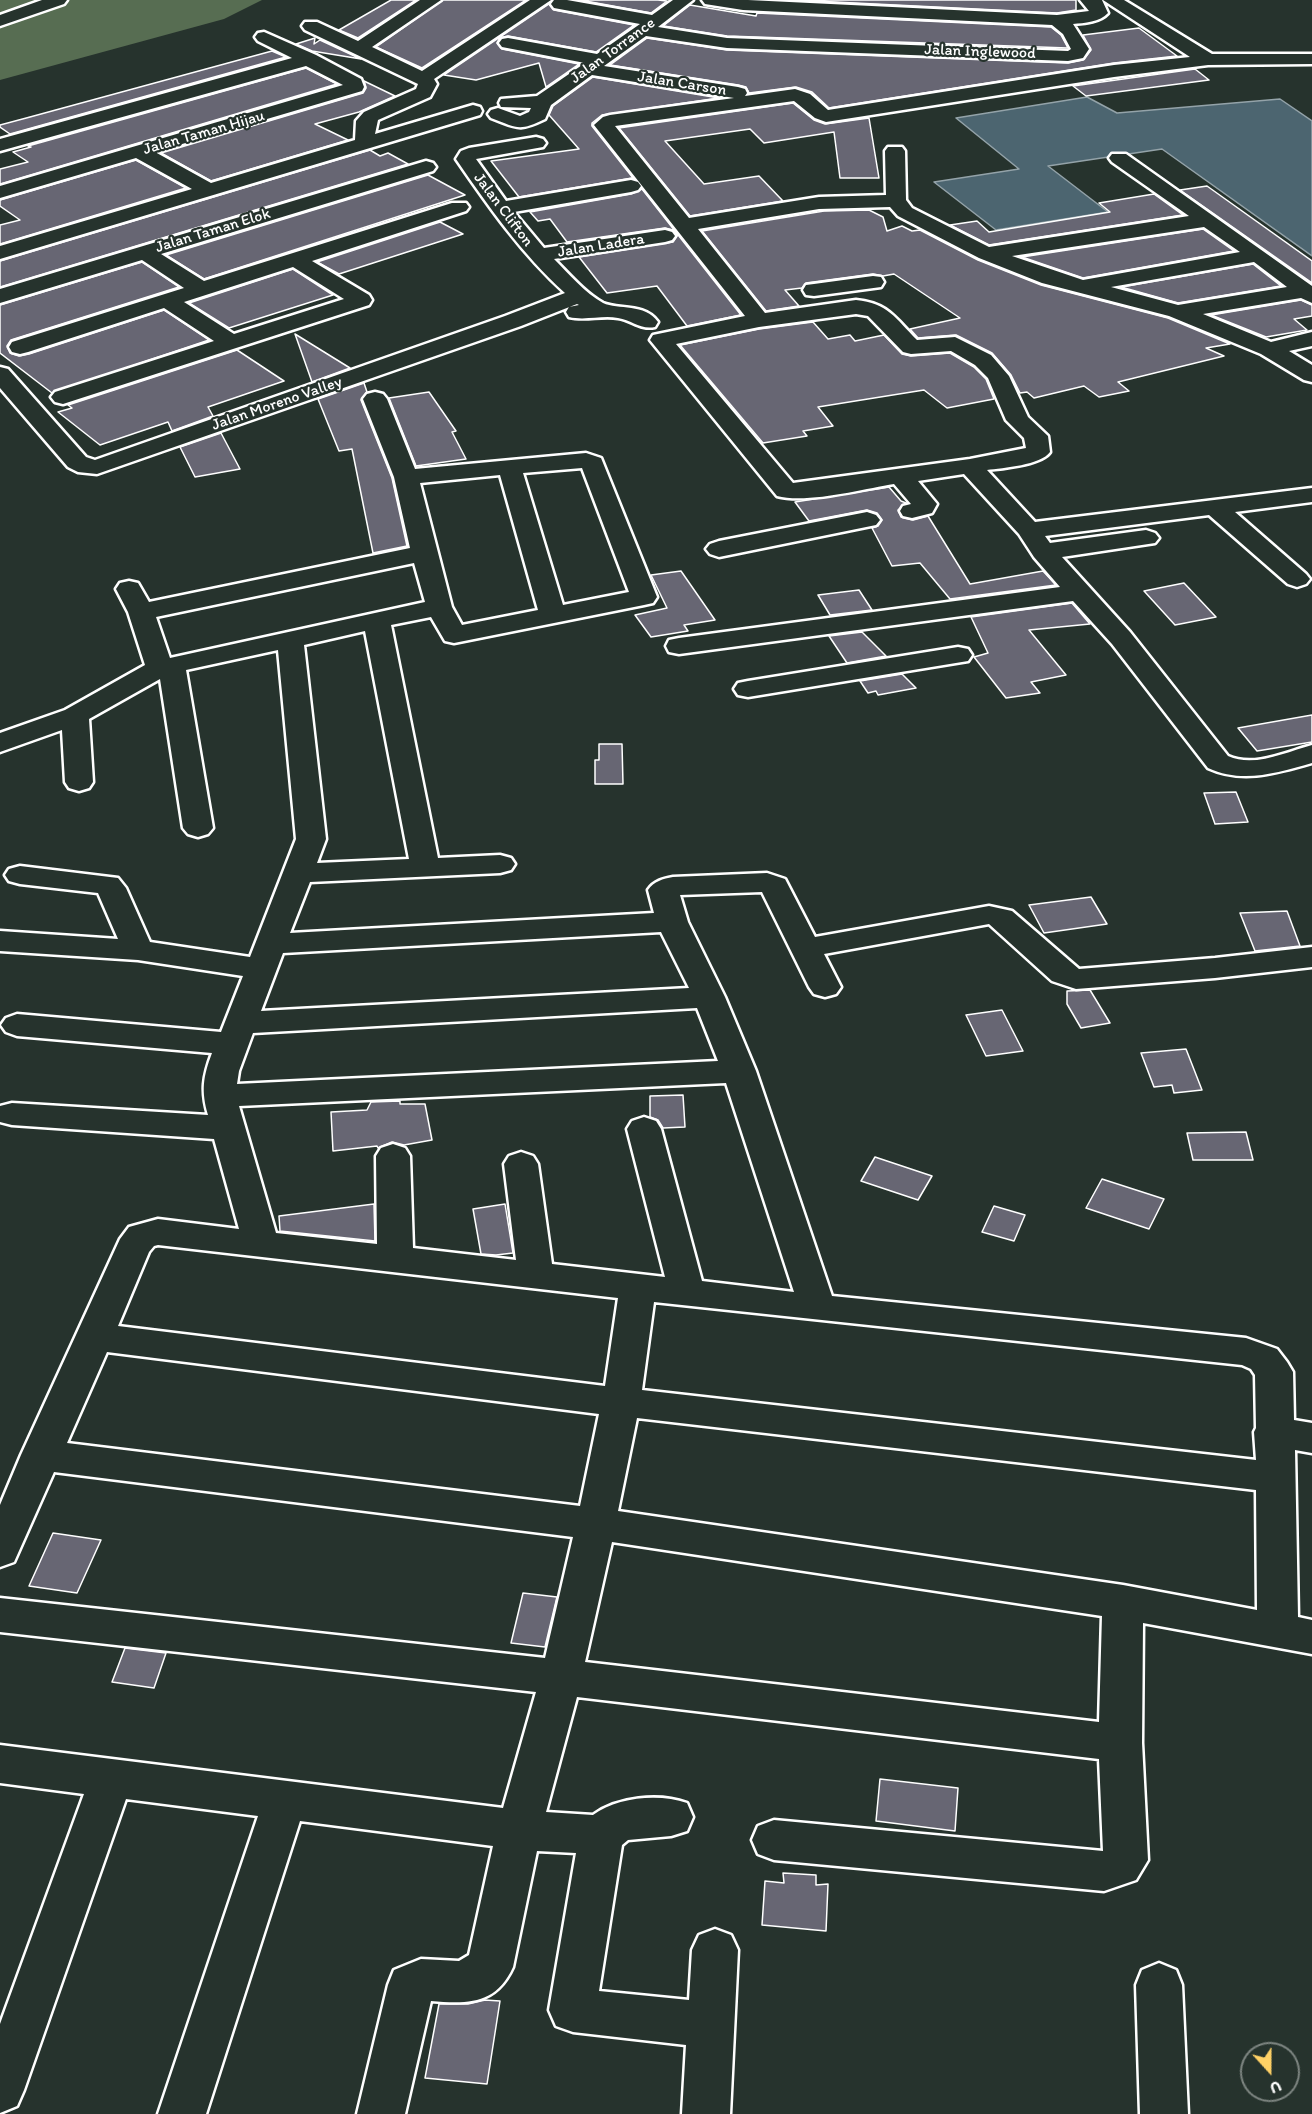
<!DOCTYPE html>
<html>
<head>
<meta charset="utf-8">
<style>
  body { margin:0 }
  #map { position:relative; width:1312px; height:2114px; overflow:hidden; background:#26332d; font-family:Itim,sans-serif }
  canvas { display:block }
  .north { position:absolute; left:1240px; top:2042px; width:60px; height:60px; box-sizing:border-box; background:#26332d; border:2px solid #7d8581; border-radius:50%; rotate:159deg; font-size:16px; font-weight:700; line-height:24px; text-align:center; color:#fff }
  .north::after { content:''; display:block; margin:auto; width:21px; height:27px; background:#ffd166; clip-path:polygon(50% 0,100% 100%,50% 72%,0 100%) }
</style>
</head>
<body>
<div id="map">
<canvas width="1312" height="2114"></canvas>
<div class="north">U</div>
</div>
<script>
const g = document.querySelector('canvas').getContext('2d');
g.lineJoin = 'round';
function fill(path, color) { g.fillStyle = color; g.fill(path, 'evenodd'); }
function trace(path, color, width, dash) { g.strokeStyle = color; g.lineWidth = width; g.lineCap = dash ? 'butt' : 'round'; g.setLineDash(dash || []); g.stroke(path); }
function write(font, color, halo, rows, align = 'center') {
  g.font = font + ' Itim,sans-serif'; g.lineWidth = 4.5; g.setLineDash([]); g.textBaseline = 'middle'; g.strokeStyle = halo; g.fillStyle = color; for (const [text, x, y, turn = 0] of rows) {
    g.save(); g.translate(x, y); g.rotate((+turn || 0) * Math.PI / 180); g.textAlign = isNaN(turn) ? turn : align; if (halo) g.strokeText(text, 0, 0); g.fillText(text, 0, 0); g.restore();
  }
}
fill(new Path2D(`
  M0,0H262L224,19L0,80Z`), '#576d52');
const water = new Path2D(`
  M1087,97L1117,113L1280,99L1312,121V256L1162,149L1048,166L1108,212L996,230L934,182L1019,169L956,118Z`);
fill(water, '#4c6570');
trace(water, '#94a3a9', 1.5);
const building = new Path2D(`
  M391,0H416L358,38L339,30Z
  M443,0H526L422,68L376,47Z
  M580,0H658L667,1L651,13Z
  M794,0H1076V10L1057,13Z
  M549,4L554,10L634,25L596,52L508,36L500,38L497,43L502,49L579,64L546,87L539,63L476,80L444,75Z
  M690,5L756,16L757,13L1051,27L1061,35L1068,48L727,36L663,26Z
  M1139,28L1177,56L1114,63L829,108L812,92L796,87L749,93L746,87L738,85L610,65L647,38L727,50L1068,63L1083,60L1091,50L1083,35Z
  M315,38L314,44L320,40L361,59L312,51L296,44Z
  M272,51L286,57L10,134L0,127V125L30,117Z
  M306,68L337,84L0,184V169L28,162L13,152L31,147L28,146Z
  M1195,69L1209,80L1086,96L1073,86Z
  M593,77L719,98L602,115L592,123V126L633,178L519,197L491,161L579,149L549,115L553,106Z
  M364,81L395,96L359,112L315,124L348,140L211,181L161,153L363,93L366,88Z
  M793,103L814,120L825,124L869,118L879,178H840L834,132L764,143L750,129L665,141L704,184L759,176L783,201L690,216L619,128Z
  M370,150L380,156L388,153L408,164L0,287V261Z
  M136,160L186,188L0,244V225L20,220L0,206V200Z
  M428,175L465,195L204,279L166,255Z
  M1207,186L1312,261V283L1180,190Z
  M642,189L741,315L687,326L657,286L607,293L579,257L673,242L677,236L673,230L665,228L567,242L550,219L538,221L530,212L631,194Z
  M1154,194L1183,215L989,245L950,225L977,221L989,232L1110,212L1099,203Z
  M869,210L883,217L887,231L902,226L912,231L920,230L978,260L1041,285L1168,318L1230,344L1206,348L1224,356L1118,382L1129,391L1099,397L1084,386L1034,398L1027,392L1020,393L1011,375L992,353L956,335L918,338L910,329L960,318L894,274L883,276L873,274L806,283L802,288L785,290L799,306L766,311L702,231L824,211Z
  M440,222L463,234L339,274L317,262Z
  M1203,229L1234,251L1083,278L1022,257Z
  M142,262L179,287L11,340L7,346L10,353L19,356L29,354L164,310L209,340L52,393L0,353V305Z
  M1253,264L1281,286L1178,303L1121,287Z
  M293,269L333,295L229,328L189,303Z
  M1301,300L1312,305V316L1294,319L1307,330L1266,337L1211,315Z
  M813,322L828,339L850,335L855,341L884,335L902,354L911,356L950,353L974,367L986,379L994,399L947,408L924,390L818,407L833,426L803,431L807,436L763,443L680,345L759,329Z
  M295,334L350,368L312,382Z
  M237,350L284,381L208,407L213,416L172,431L168,422L100,445L58,412L72,408L68,405Z
  M364,383L367,392L361,400L392,478L407,546L373,553L352,449L339,451L318,399Z
  M429,392L456,431L452,432L466,459L416,466L389,398Z
  M221,433L240,469L195,477L180,447Z
  M889,487L901,501L906,503L898,510L901,517L913,520L928,516L970,584L1043,571L1056,585L950,599L920,563L892,566L872,528L878,526L882,520L877,513L867,510L809,521L795,502Z
  M681,571L715,620L684,625L688,631L651,637L635,615L667,608L651,575Z
  M1184,583L1216,617L1175,625L1144,591Z
  M859,590L872,610L830,615L818,595Z
  M1072,603L1090,624L1029,630L1066,675L1031,682L1040,693L1006,698L974,657L988,653L971,617Z
  M862,632L886,656L847,663L829,636Z
  M902,674L916,688L878,695L876,691L868,693L860,681Z
  M1312,715V742L1257,751L1238,728Z
  M599,744H622L623,784H595V760H599Z
  M1236,792L1248,822L1215,824L1204,793Z
  M1091,897L1107,924L1044,933L1029,905Z
  M1287,911L1300,946L1255,951L1240,913Z
  M1090,990L1110,1023L1081,1028L1067,1004V991Z
  M1002,1010L1023,1051L986,1056L966,1015Z
  M1186,1049L1202,1090L1174,1093L1172,1085L1154,1087L1141,1053Z
  M683,1095L685,1127L663,1128L658,1120L650,1117V1096Z
  M400,1101V1104H425L432,1140L404,1145L392,1142L378,1148L377,1146L333,1151L331,1112L367,1110L371,1102Z
  M1246,1132L1253,1160H1193L1187,1133Z
  M875,1157L932,1176L918,1200L861,1181Z
  M1102,1179L1164,1199L1149,1229L1086,1208Z
  M374,1204L375,1241L280,1231L279,1216Z
  M505,1204L513,1253L496,1255L481,1254L473,1209Z
  M994,1206L1025,1215L1014,1241L982,1232Z
  M53,1533L101,1540L77,1593L29,1586Z
  M523,1593L557,1597L545,1647L511,1643Z
  M125,1648L166,1653L154,1688L112,1682Z
  M880,1779L958,1788L955,1831L876,1821Z
  M783,1873L816,1875V1885L828,1884L826,1931L762,1925L765,1881L784,1883Z
  M485,2000L500,2001L487,2084L425,2078L439,2004H468Z`);
fill(building, '#676673');
trace(building, '#fff', 1.5);
const street = new Path2D(`
  M42,0H67L64,4L0,26V15Z
  M420,0H441L372,47L422,71L530,0H551L434,79L437,84L430,97L378,120L375,134L473,105L480,107L482,111L480,115L0,259V246L192,189L136,158L0,198V186L343,85L306,66L0,151V139L292,58L258,41L255,37L258,33L264,32L316,55L361,79L364,87L362,91L155,152L211,183L355,140L356,121L364,112L416,89L418,84L305,30L302,26L305,22H317L358,41Z
  M554,0H567L652,15L673,0H693L658,27L727,38L1068,51L1071,49L1063,34L1052,25L743,10L705,4L702,0H748L1057,15L1089,11L1080,0H1102L1108,13C1100,22 1084,23 1073,24L1089,49L1083,58L1068,61L727,48L646,36L604,66L738,87L745,89L747,93L745,96L795,89L810,94L828,110L1114,65L1190,57L1103,0H1124L1212,54H1312V64L1208,65L1114,77L826,122L815,118L794,101L615,126L689,218L819,197L886,195L885,151L888,147H902L905,151L906,200L912,208L989,247L1189,216L1112,162L1109,158L1112,154H1126L1312,286V303L1301,298L1203,314L1271,342L1312,332V346L1289,351L1312,365V382L1304,380L1261,354L1169,316L1042,283L979,258L898,216L890,207L819,209L698,229L765,313L856,300C888,303 895,318 917,340L955,337L991,355L1009,376L1028,417L1048,436L1050,452C1041,465 1003,468 987,470L1035,522L1312,488V502L1235,512L1306,574L1310,579L1306,584L1297,587L1288,584L1209,515L1045,536L1050,543L1146,530L1155,533L1159,538L1155,543L1062,557L1130,632L1228,756C1254,768 1286,752 1312,745V763C1276,773 1243,784 1208,768L1112,644L1073,601L679,654L669,652L666,646L669,640L679,638L1060,587L1034,557L1019,534L964,474L918,481L937,504L932,513L912,518L903,516L900,511L903,506L911,504L894,484C863,489 807,504 777,496L650,340L653,335L745,316L594,125L603,117L610,115L734,98L592,75L551,105L545,119C518,132 518,128 491,118L488,114L491,110L498,108L520,116L529,112L531,108L501,107L499,103L501,99L537,96L585,63L502,47L499,43L502,39L508,38L597,54L640,24L554,8L551,4ZM1204,227L1240,252L1083,280L1012,256ZM1254,262L1287,287L1178,305L1111,287ZM856,314L868,316L903,352L911,354L951,351L975,365L988,378L1006,420L1024,438L1026,448L970,459L793,483L676,344L759,327Z
  M536,137L543,139L546,143L543,147L476,159L506,201L631,180L638,182L641,186L638,190L631,192L514,212L544,248L665,230L672,232L675,236L672,240L665,242L554,259C568,273 585,293 603,303C618,310 645,303 658,322L655,327C640,330 632,320 618,318C602,315 585,321 569,317L566,312L569,307L579,305L577,304L521,326L97,474L78,472L68,467L0,388V367L8,369L86,457L95,460L505,316L565,293C521,253 489,207 456,159L461,151L469,148Z
  M426,161L433,163L436,167L433,171L161,254L204,281L452,203H466L469,207L466,211L312,261L369,295L372,300L369,305L63,404L55,402L51,397L55,392L214,341L164,308L28,352L20,354L12,352L9,347L12,342L184,288L142,260L0,303V289ZM293,267L344,299L234,334L184,302Z
  M873,276L881,277L884,282L881,287L814,296L806,295L803,290L806,285L814,284Z
  M375,392L383,394L387,399L415,469L586,453L601,458L657,597L653,603L644,605L454,643L445,641L431,617L391,625L438,858L500,855L511,858L515,864L511,870L500,873L310,882L290,933L654,913L648,890C654,881 663,879 673,877L767,873L785,879L815,937L989,906L1012,911L1079,969L1215,958L1312,947V967L1215,978L1076,989L1052,981L989,924L824,954L841,987L836,994L825,997L814,994L809,987L762,892L680,895L688,922L725,997L756,1071L832,1296L1246,1338L1277,1349L1287,1362L1293,1372L1294,1420L1312,1423V1453L1295,1450L1298,1617L1312,1620V1654L1143,1623L1142,1743L1148,1860L1136,1880L1104,1891L774,1860L758,1854L752,1840L758,1826L774,1820L1103,1851L1099,1759L577,1697L546,1812L593,1815C617,1797 659,1793 687,1803L693,1817L687,1831L671,1836L628,1840L622,1845L599,1991L689,2000L692,1950L699,1935L715,1929L731,1935L738,1950L730,2114H682L686,2045L573,2032L556,2026L549,2010L576,1853L537,1851L513,1967C496,2005 467,2004 431,2001L405,2114H357L388,1985L394,1970L421,1959L459,1961L469,1955L493,1846L300,1821L206,2114H158L258,1816L126,1799L24,2090L17,2106L0,2113V2024L84,1794L0,1783V1745L503,1808L536,1692L0,1632V1598L545,1658L573,1537L54,1472L14,1562L0,1567V1505L21,1455L120,1239L129,1227L158,1219L239,1229L214,1139L12,1125L0,1122V1106L12,1103L208,1115C201,1091 203,1077 212,1053L17,1036L6,1032L1,1025L6,1018L17,1014L221,1032L243,976L138,960L0,951V931L118,939L98,893L20,884L9,881L5,875L9,869L20,866L118,878L126,888L150,942L250,957L296,839L278,650L186,670L213,828L208,834L198,837L188,834L183,828L160,679L89,719L93,782L89,788L79,791L69,788L65,782L62,730L0,752V733L65,710L145,665L128,612L116,589L120,583L129,581L138,583L149,602L410,548L394,477L363,399L367,394ZM582,468L629,592L563,605L523,473ZM500,475L538,610L462,625L452,607L420,483ZM414,563L425,602L170,658L156,617ZM365,631L409,859L317,863L326,839L304,645ZM661,932L689,988L261,1011L283,953ZM697,1008L718,1061L237,1084L239,1071L253,1033ZM726,1083L794,1292L702,1281L661,1129L656,1121L644,1117L632,1121L627,1129L665,1277L552,1264L538,1164L533,1156L521,1152L509,1156L504,1164L516,1260L413,1248L410,1156L405,1148L393,1144L381,1148L376,1156L377,1244L276,1233L239,1106ZM158,1245L618,1298L605,1386L118,1326L149,1252L154,1246ZM654,1302L1242,1365L1251,1369L1255,1375L1256,1428L1254,1432L1256,1460L642,1390ZM107,1352L599,1414L580,1506L67,1443ZM637,1418L1256,1490L1257,1610L1123,1585L618,1511ZM612,1542L1102,1616L1099,1722L585,1662Z
  M867,512L876,515L880,520L876,525L719,557L710,554L706,549L710,544L719,541Z
  M958,647L968,649L972,655L968,661L748,697L738,695L734,689L738,683L748,681Z
  M1159,1963L1176,1970L1182,1985L1188,2114H1140L1136,1985L1142,1970Z`);
trace(street, '#fff', 5);
fill(street, '#26332d');
write('16px', '#fff', '#26332d', [
  ["Jalan Torrance",613,51,-36],
  ["Jalan Inglewood",980,52,2],
  ["Jalan Carson",682,84,9],
  ["Jalan Taman Hijau",204,133,-16],
  ["Jalan Clifton",503,210,53],
  ["Jalan Taman Elok",213,231,-17],
  ["Jalan Ladera",601,246,-9],
  ["Jalan Moreno Valley",277,404,-19]
]);
</script>
</body>
</html>
